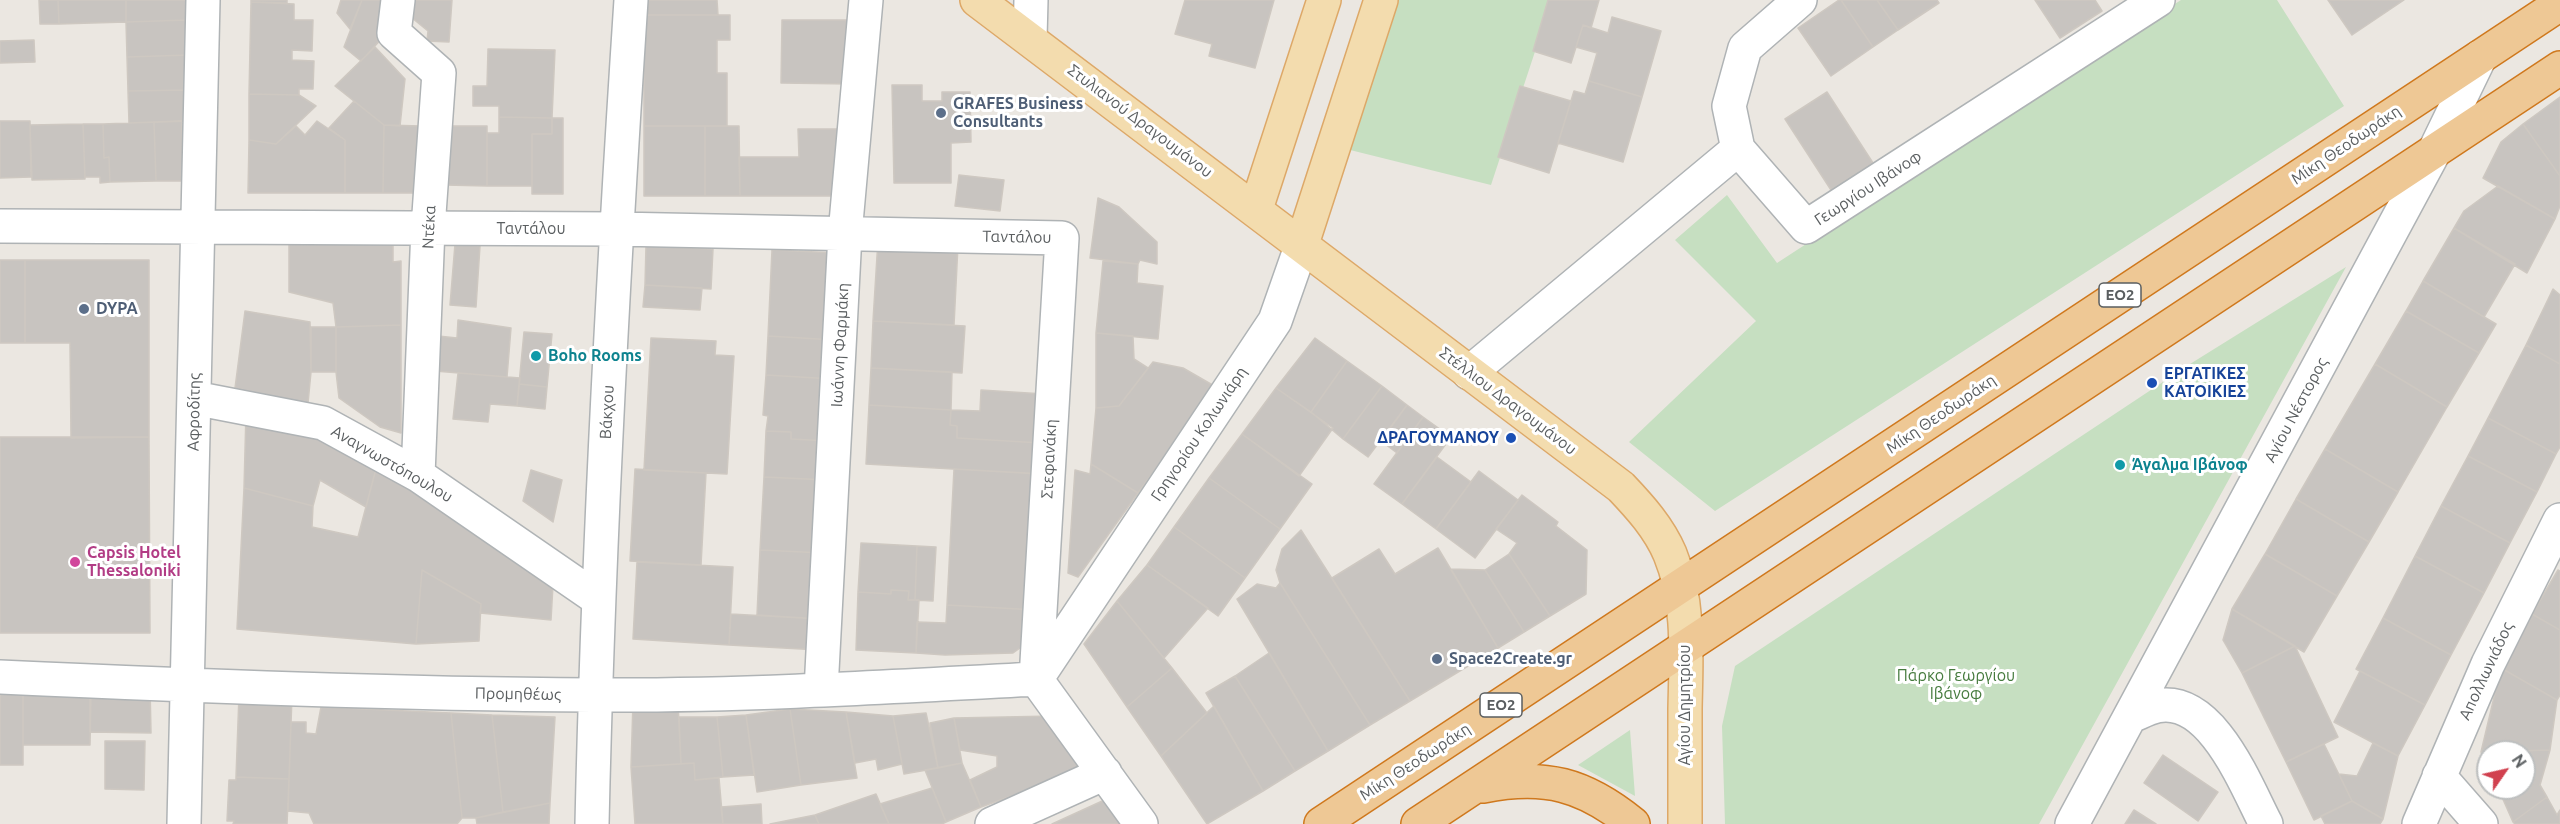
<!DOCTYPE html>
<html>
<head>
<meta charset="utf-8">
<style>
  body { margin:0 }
  #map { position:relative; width:2560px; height:824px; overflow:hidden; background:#ebe7e1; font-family:Ubuntu,sans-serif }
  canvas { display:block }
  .north { position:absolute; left:2476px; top:740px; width:60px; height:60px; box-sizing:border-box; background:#fff; border:2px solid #bdbfbf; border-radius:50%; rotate:56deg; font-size:16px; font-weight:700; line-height:24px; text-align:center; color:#5a5e60 }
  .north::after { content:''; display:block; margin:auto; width:21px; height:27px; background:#d1414f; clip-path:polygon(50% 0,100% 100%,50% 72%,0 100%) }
</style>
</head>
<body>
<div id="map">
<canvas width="2560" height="824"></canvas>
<div class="north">N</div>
</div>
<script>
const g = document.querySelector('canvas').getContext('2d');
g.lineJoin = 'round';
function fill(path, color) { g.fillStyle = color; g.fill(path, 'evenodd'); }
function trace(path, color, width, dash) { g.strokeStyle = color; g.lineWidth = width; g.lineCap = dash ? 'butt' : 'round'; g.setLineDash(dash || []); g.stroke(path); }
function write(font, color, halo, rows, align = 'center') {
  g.font = font + ' Ubuntu,sans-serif'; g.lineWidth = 6; g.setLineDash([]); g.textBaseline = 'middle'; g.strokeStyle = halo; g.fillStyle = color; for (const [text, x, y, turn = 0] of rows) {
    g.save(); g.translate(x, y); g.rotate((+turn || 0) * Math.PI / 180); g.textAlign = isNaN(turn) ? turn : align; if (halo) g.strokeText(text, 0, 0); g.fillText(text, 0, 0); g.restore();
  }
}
fill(new Path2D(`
  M1381,0H1552L1491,185L1334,146Z
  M2181,0H2277L2344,106L1715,511L1629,442L1756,321L1675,240L1727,195L1777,263Z
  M2346,267L2039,824H1725L1722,726L1735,666L2190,364Z
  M1630,730L1635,796L1578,765Z`), '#c6dfc1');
const building = new Path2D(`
  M39,0H58L59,24H40Z
  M58,0H126V22L59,24Z
  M126,0H188V20L126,22Z
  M251,0H287V3L251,2Z
  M341,0H362L350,29L337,13Z
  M362,0H390L386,34L361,61L344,47Z
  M402,0H452L449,42L427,41L428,31L401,9Z
  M644,0H717L718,15H644Z
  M1185,0H1274L1255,68L1209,56L1212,44L1175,34Z
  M1548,0H1599L1591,28L1583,25L1571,63L1533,51Z
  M1839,0H1841L1873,47L1831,76L1798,28Z
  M1841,0H1877L1898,30L1873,47Z
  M1877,0H1937L1939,3L1898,30Z
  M2035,0H2095L2102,11L2060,38Z
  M2328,0H2404L2352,35Z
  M251,2L294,4V20H313L312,51L292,50V60L314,61L313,89H299V95L249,94Z
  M644,15H730V40H717V73H727V126H644Z
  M1612,17L1661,31L1642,97L1589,81L1597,53L1576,47L1583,25L1608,33Z
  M188,20L189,55L127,57L126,22Z
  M782,20H851L850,84L781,83Z
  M34,40L35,62L0,63V41Z
  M375,47L405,79L400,126L384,125L335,86Z
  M488,49L555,50L552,118L499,117V106H473V86H487Z
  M189,55L190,90L128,91L127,57Z
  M1589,81L1642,97L1623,162L1558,143L1574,91L1585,94Z
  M892,85H922V101H942V92H970L971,142L951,143V183H894Z
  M1520,86L1571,101L1549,173L1498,157Z
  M190,90L191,121L129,123L128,91Z
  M1827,92L1873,163L1831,190L1785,119Z
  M249,94L299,95L316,106L276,144L249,140Z
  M2560,97V176L2523,124Z
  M354,101L384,125L383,193H345V140L329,128Z
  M499,117L552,118V134H532V186H487V133H499Z
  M552,118H563V194H532V134H552Z
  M0,121H30L31,177L0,178Z
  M182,121L183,181H156L154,122Z
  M317,121L345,140V193H248L249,140L276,144L296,126L305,135Z
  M154,122L156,181L110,182L109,157L104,158L103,124Z
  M83,124H103L104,158L109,157L110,182L100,183V177H85Z
  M83,124L85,179L32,180L30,125Z
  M2523,124L2560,176V206L2555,219L2483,178L2501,142Z
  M384,125L421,126L420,193H383Z
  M445,126H487V186L445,185Z
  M644,126H705V196H644Z
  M705,126H739L740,196H705Z
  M798,129H842V196H740L739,157H799Z
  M959,175L1004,180L1000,211L955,206Z
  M2498,186L2555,219L2527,273L2454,228L2464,211Z
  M1098,198L1119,207L1157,242V264L1140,260L1138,264L1090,258Z
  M2454,228L2515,264L2484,317L2423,281Z
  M878,240L958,245L954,325L873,321Z
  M289,242L393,245V262L401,261V325L336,327L333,303L289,292Z
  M455,244L480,246L476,307L450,305Z
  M646,246L713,249L711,289L645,285Z
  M772,250L839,253L835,340L768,336Z
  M0,260H25V343H0Z
  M25,260H149V437L71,438L70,343H25Z
  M1103,261L1138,264L1137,283L1163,286L1158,339L1096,333Z
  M2423,281L2496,324L2479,353L2406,311Z
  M645,285L702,288L700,310L643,307Z
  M2553,289L2560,295V364L2526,345Z
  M245,311L310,322L311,372L308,403L235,388Z
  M2406,311L2479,353L2447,407L2375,364Z
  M458,320L511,328L507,377L435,371L438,336L457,338Z
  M873,321L965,326L962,373L871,368Z
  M401,325V433L380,427L339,398L336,372V327Z
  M311,327H336V372H311Z
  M524,332L552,334L547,387L519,384Z
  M1096,333L1133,336L1134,359L1148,368L1119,406L1096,408Z
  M768,336L835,340L833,379L766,375Z
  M651,338L716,341L715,355L734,356L727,474L644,470Z
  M1315,338L1347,361L1311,412L1276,388Z
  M2526,345L2560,364V447L2556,454L2488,418Z
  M1347,361L1382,386L1343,439L1311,412Z
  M1153,362L1183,368L1216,387L1138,493L1091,464L1096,408L1119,406Z
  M2375,364L2447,407L2398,492L2325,449Z
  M871,368L952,372L951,410L869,405Z
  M458,373L520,378L517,406L490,404L488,422L453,419Z
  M766,375L833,379L829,441L791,439V432L766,431L768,416L763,415Z
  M519,384L547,387L545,409L517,406Z
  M1382,386L1407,405L1368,457L1343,439Z
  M1276,388L1333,428L1299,476L1242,434Z
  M981,390L1044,394L1041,443L957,438V426L950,425L951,410L980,411Z
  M869,405L951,410L950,425L957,426V438L1041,443L1040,474L866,464Z
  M1407,405L1423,417L1397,453L1381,441Z
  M246,413L331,433L378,461L366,507L320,480L313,506L244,488Z
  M1423,417L1451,437L1402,504L1374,484Z
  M2488,418L2556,454L2537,492L2468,456Z
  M766,431L791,432V439L829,441L828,480L764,477Z
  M1242,434L1312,484L1280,529L1209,478Z
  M0,437H149L150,633H0Z
  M2325,449L2398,492L2369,542L2296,499Z
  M2468,456L2537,492L2510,543L2441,506Z
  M1437,457L1471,482L1436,529L1402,504Z
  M378,461L553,585L551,620L480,613L481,604L422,570L416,644L237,629L244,488L313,506L312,527L358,537Z
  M1091,464L1138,493L1078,577L1068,573L1075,470L1090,474Z
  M635,469L706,473L701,565L630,561Z
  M954,469L1044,474L1036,610L947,605Z
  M531,470L562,480L553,522L523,501Z
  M1479,471L1518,500L1475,558L1436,529Z
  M764,477L828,480L824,553L760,550Z
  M1209,478L1280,529L1245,578L1174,527Z
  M1522,495L1558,522L1556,526L1587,550L1586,594L1550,616L1509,554L1517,543L1496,529Z
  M2296,499L2369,542L2337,596L2265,554Z
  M2441,506L2510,543L2484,593L2415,556Z
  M1174,527L1245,578L1218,616L1147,565Z
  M1301,530L1410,701L1370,725L1280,583L1276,570L1282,549Z
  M861,543L917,546L915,600H908L909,591L891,590V594L858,592Z
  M917,546L936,547L933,601L915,600Z
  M1438,548L1498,648L1410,701L1332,578L1379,549L1395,574Z
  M760,550L824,553L820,619L757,615Z
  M1509,554L1550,616L1524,632L1485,570Z
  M2265,554L2337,596L2304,652L2232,609Z
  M2415,556L2484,593L2451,655L2383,618Z
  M637,562L733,567L729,645L633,639Z
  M1147,565L1208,608L1164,658L1117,601Z
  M1451,569L1485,570L1524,632L1498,648Z
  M422,570L481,604L479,641L416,644Z
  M2558,570L2560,571V630L2532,614Z
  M1280,583L1370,725L1328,751L1237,599L1257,584L1276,588Z
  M891,590L909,591L908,600H919L916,653L856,650L858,592L891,594Z
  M1117,601L1172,668L1127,707L1084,644Z
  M947,605L1036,610L1027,643L1013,653L945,655L916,653L917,622L946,623Z
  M2232,609L2295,646L2242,673L2223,640Z
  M731,614L820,619L819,650L729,645Z
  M2532,614L2560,630V695L2557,700L2501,668Z
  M2383,618L2451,655L2425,705L2356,669Z
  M2295,646L2338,737L2286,762L2242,673Z
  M1269,653L1328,751L1295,771L1235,676Z
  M1172,668L1207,713L1161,756L1127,707Z
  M2501,668L2557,700L2550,750L2481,752Z
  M2360,671L2425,705L2398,756L2334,722Z
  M1235,676L1295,771L1263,791L1206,693Z
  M90,686H150L151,733L90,732Z
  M0,692H23V765H0Z
  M23,692H91L90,745H23Z
  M239,695L292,696L289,779L236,777Z
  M633,702L678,704L681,764L631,767Z
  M1214,706L1263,791L1207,824L1161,756Z
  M321,707L451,713L462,818L457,824H314L309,813L288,811L291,722H306V733L316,734Z
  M790,709L801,785L757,792L746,715Z
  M790,709L846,712L857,778L801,785Z
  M846,712L893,716L902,764L878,770L876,759L855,763Z
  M451,713L492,715L503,812L476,818H462Z
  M926,713L938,768L904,774L893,716Z
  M492,715L555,717L550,803L503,812Z
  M746,715L754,775L723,777L717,717Z
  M1054,716L1089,768L981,807L970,780L997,767V756L960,750L954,718Z
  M679,717H717L723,777L695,780L694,763L681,764Z
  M954,718L962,763L938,768L930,723Z
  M105,741H145L144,790L105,789Z
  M2373,743L2398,756L2383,819L2352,801L2339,774L2357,776Z
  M2324,744L2352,801L2314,820L2286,762Z
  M2550,750L2540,785L2547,797L2513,822L2498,788H2524V752H2488V767L2481,752Z
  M2163,755L2218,792L2198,821L2144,783Z
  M694,763L695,780L719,778L723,824H635L631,767Z
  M962,763L981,807L946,822L925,770Z
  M236,777L289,779L287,824H233L234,821H227L229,780H236Z
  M932,788L946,822L942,824H889L880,804Z
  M876,794L889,824H819L815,815Z
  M1111,797L1127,824H1052Z
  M2547,797L2557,815L2560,810V824H2515L2513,822Z
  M2352,801L2383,819L2380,824H2325L2321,816Z
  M550,803L549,824H477L476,818Z
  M761,804L762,824H723L721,807Z
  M2134,810L2156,824H2125Z
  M815,815L819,824H770Z`);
fill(building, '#c8c4c0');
trace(building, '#cec8c1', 1.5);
const minor = new Path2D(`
  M398,0L394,33L439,73L428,228L418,475
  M1800,0L1745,48L1729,106L1738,149L1806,227L2158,0
  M1030,38L1031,0
  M0,226L616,229L1062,238L1036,679
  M1469,373L1738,149
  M194,398L323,423L418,475L598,599
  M0,677C198,686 396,694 593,695C741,696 889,687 1036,679
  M1037,678L1275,321L1302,244
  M1036,679L1141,824
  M821,690L845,234L866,0
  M2131,716C2139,713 2148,708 2157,706C2212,695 2246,786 2266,824
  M2439,776L2481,824
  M184,824L203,0
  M592,824C598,549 613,274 631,0
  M992,824L1105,773
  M2072,824L2435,150L2480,57
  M2419,824L2488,664L2560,520`);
const major = new Path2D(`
  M977,0L1621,487C1640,507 1659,528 1670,554C1690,602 1686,657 1685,709C1685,747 1685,786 1685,824
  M1256,209L1324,0
  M1302,244L1381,0`);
const highway = new Path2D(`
  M1483,786C1545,774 1584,784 1633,824
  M1321,824L2560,4
  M1418,824L2560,68`);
trace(minor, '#afb3b5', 36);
trace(major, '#dda868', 36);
trace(highway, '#cf781d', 36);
trace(minor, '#fff', 33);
trace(major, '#f3dcae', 33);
trace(highway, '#eec895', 33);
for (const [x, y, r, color] of [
  [941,113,6,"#5c6f8a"],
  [84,309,6,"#5c6f8a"],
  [536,356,6,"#0f9aa8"],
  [2152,383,6,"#1a4fb4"],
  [1511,438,6,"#1a4fb4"],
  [2120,465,6,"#0f9aa8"],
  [75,562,6,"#d1479c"],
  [1437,659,6,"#5c6f8a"]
]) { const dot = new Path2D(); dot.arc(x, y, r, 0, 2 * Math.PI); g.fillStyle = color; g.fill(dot); trace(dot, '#fff', 2); }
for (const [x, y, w] of [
  [2120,295,42],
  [1501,705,42]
]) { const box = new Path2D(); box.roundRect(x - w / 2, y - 12, w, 24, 4.5); g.fillStyle = '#fff'; g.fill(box); trace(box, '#5a5e60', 1.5); }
write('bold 15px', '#5a5e60', null, [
  ["ΕΟ2",2120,295],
  ["ΕΟ2",1501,705]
]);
write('bold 16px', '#4e5e75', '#fff', [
  ["GRAFES Business",953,104],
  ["Consultants",953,122],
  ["DYPA",96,309],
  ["Space2Create.gr",1449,659]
], 'left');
write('16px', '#5a5e60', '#fff', [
  ["Στυλιανού Δραγουμάνου",1140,121,37],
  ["Μίκη Θεοδωράκη",2346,145,-34],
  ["Γεωργίου Ιβάνοφ",1868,188,-33],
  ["Ντέκα",429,227,-87],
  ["Ταντάλου",531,229],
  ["Ταντάλου",1017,237,1],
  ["Ιωάννη Φαρμάκη",840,345,-87],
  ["Στέλλιου Δραγουμάνου",1508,401,37],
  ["Αγίου Νέστορος",2296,410,-62],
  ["Αφροδίτης",194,412,-89],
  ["Βάκχου",607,412,-87],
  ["Μίκη Θεοδωράκη",1941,414,-34],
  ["Γρηγορίου Κολωνιάρη",1199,434,-56],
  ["Στεφανάκη",1049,459,-87],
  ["Αναγνωστόπουλου",392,464,30],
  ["Απολλωνιάδος",2486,671,-65],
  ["Προμηθέως",518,694,1],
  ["Αγίου Δημητρίου",1685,705,-90],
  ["Μίκη Θεοδωράκη",1415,762,-33]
]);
write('bold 16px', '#0d838f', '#fff', [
  ["Boho Rooms",548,356],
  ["Άγαλμα Ιβάνοφ",2132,465]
], 'left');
write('bold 16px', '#164399', '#fff', [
  ["ΕΡΓΑΤΙΚΕΣ",2164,374],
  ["ΚΑΤΟΙΚΙΕΣ",2164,392],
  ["ΔΡΑΓΟΥΜΑΝΟΥ",1499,438,"right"]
], 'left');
write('bold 16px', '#b23c85', '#fff', [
  ["Capsis Hotel",87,553],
  ["Thessaloniki",87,571]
], 'left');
write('16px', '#467b3e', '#fff', [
  ["Πάρκο Γεωργίου",1956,676],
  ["Ιβάνοφ",1956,694]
]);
</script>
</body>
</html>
